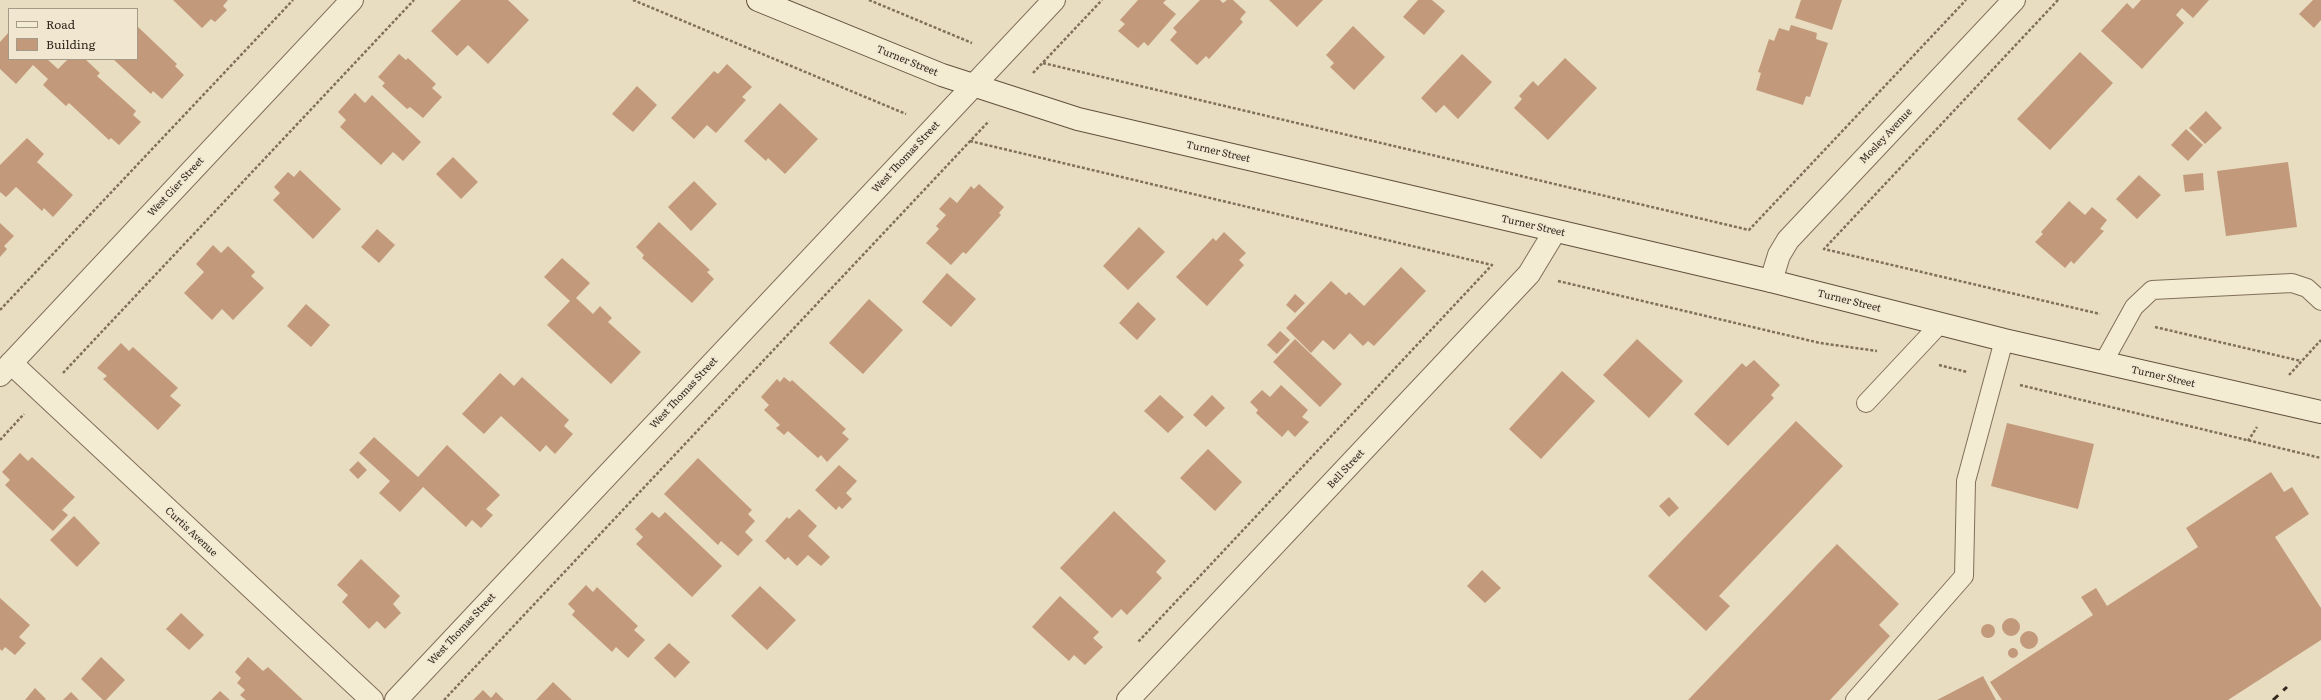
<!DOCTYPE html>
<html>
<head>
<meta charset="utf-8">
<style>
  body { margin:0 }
  #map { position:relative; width:2321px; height:700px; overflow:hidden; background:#e8ddc1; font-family:Literata,serif }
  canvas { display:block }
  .legend { position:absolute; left:8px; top:8px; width:130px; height:52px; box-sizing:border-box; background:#f1e7d0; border:1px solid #a49a88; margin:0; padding:5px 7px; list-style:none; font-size:12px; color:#31271d }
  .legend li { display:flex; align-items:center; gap:8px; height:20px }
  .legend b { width:20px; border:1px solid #a49a88 }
</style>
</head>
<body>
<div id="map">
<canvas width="2321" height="700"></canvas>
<ul class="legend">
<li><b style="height:5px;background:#f4ebd3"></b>Road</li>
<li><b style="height:11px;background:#c3997b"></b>Building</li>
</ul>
</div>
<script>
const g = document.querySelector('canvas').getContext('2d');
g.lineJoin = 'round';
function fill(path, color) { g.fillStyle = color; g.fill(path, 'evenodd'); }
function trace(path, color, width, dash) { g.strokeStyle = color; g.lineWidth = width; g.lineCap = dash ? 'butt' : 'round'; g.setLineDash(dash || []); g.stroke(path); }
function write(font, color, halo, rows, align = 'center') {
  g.font = font + ' Literata,serif'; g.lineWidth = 3; g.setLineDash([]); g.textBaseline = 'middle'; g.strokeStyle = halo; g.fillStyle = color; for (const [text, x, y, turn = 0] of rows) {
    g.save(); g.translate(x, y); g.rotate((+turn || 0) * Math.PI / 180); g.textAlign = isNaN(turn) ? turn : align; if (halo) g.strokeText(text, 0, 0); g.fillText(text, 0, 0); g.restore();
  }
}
fill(new Path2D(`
  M173,0H228L223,6L227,10L215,22L211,19L202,28Z
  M461,0H508L529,20L488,64L468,45L457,56L431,31Z
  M1138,0H1166L1163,3L1176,14L1148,46L1144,42L1138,48L1118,31L1125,24L1120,20Z
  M1200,0H1220L1223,3L1227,0H1233L1246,12L1240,19L1243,22L1209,59L1206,56L1197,65L1170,40L1177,32L1173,28Z
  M1269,0H1323L1297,27Z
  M1418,0H1432L1445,11L1424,35L1403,17Z
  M1801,0H1842L1832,30L1795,18Z
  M2141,0H2209L2193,18L2182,8L2176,15L2184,23L2142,69L2101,31L2127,3L2133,9Z
  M2313,0H2321V20L2314,28L2299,14Z
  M1791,25L1817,33L1816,39L1828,43L1810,97L1806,96L1803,105L1756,90L1761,73L1758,72L1769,39L1774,41L1779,28L1789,31Z
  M1353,26L1385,57L1354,90L1330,67L1334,63L1326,55Z
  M138,27L177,64L175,66L184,75L162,99L153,91L151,94L113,59H137Z
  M9,32V59H47L58,69L68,59H85L100,73L97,76L136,111L133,115L141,122L119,145L111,138L109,140L69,103L66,106L43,85L48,79L33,65L16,84L0,69V42Z
  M2080,52L2113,83L2050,150L2017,119Z
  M399,54L406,60L408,58L436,84L432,88L442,97L423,118L410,107L407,109L382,86L385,83L378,77Z
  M1462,54L1492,82L1458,119L1444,105L1436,113L1421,98Z
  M1565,58L1597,88L1548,140L1514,108L1522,99L1519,96L1533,81L1538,86Z
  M727,64L752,87L742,97L746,100L716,133L707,125L694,139L671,118L714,71L718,74Z
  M637,86L657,105L633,132L612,114Z
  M355,93L365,103L372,95L421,142L403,161L393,152L381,165L340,127L346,120L338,112Z
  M780,103L818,139L785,174L768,158L766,161L744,141Z
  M2206,111L2222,128L2205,144L2189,128Z
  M2186,129L2203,145L2188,161L2171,145Z
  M27,138L44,154L37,162L73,195L53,217L44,208L42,211L16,187L6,197L0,192V165Z
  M453,157L478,182L461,199L436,174Z
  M2288,162L2297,227L2226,236L2217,171Z
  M300,170L341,209L313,239L273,200L280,193L274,187L288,172L294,177Z
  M2203,173L2204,190L2185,192L2183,175Z
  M2139,175L2161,195L2137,219L2116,199Z
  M694,181L717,204L691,231L668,207Z
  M979,184L1004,207L999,213L1001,215L966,254L963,252L951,265L926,243L939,229L936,226L946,215L939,209L950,197L957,203L971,186L974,189Z
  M2069,201L2085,215L2092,207L2107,220L2100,229L2104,231L2074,264L2071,261L2065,268L2035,242L2043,234L2041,232Z
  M659,222L710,270L707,272L714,279L692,303L642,258L644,255L636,247Z
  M0,223L14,236L4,246L7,249L0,257Z
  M1139,227L1165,252L1128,290L1103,266Z
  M377,229L395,245L379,263L361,247Z
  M1224,232L1246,253L1239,260L1244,265L1207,306L1176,277L1213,238L1216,241Z
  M213,245L221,253L228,246L255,272L251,276L264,288L233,320L222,309L212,320L184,293L204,272L196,264Z
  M562,258L590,283L576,298L593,314L600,306L612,318L608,322L641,352L611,384L547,325L570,301L544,277Z
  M1401,267L1426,291L1374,346L1368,341L1363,346L1350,333L1334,350L1323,340L1311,353L1286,328L1331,281L1346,295L1349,292L1364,306Z
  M947,273L976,299L951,327L922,302Z
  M1295,294L1305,303L1295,313L1286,305Z
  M869,299L903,330L863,374L829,343Z
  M1138,302L1156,319L1137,340L1119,323Z
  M306,304L330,325L311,347L287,326Z
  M1280,331L1290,340L1277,354L1267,345Z
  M1295,339L1342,384L1320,407L1273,362Z
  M1637,339L1683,381L1649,418L1603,375Z
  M121,343L129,351L133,347L178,388L170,396L181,405L158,430L103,379L107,376L97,368Z
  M1754,360L1780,385L1771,395L1774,398L1728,446L1694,414L1742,363L1746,367Z
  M1562,371L1595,401L1541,459L1509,429Z
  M500,373L514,386L522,377L569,420L564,426L573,434L555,454L546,445L540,452L501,416L484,434L462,414Z
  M784,377L790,382L792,380L846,429L842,433L849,439L827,462L821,455L818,458L788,431L784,435L776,428L780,425L764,410L769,405L761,397L777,379L780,382Z
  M1281,385L1308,410L1302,417L1309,422L1295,437L1288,430L1282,437L1256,413L1258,410L1250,402L1262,390L1270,397Z
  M1160,395L1184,417L1168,433L1144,411Z
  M1212,395L1225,408L1206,427L1193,415Z
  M1796,421L1843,466L1719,596L1730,606L1706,631L1648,576Z
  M2007,423L2094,444L2078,509L1991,486Z
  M374,437L418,477L447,445L500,495L486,509L493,515L481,528L472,520L466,527L423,487L400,512L379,493L390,481L359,453Z
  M1208,449L1242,482L1215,511L1180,478Z
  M20,453L28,461L32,457L75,497L62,510L68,515L53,531L5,485L10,480L2,472Z
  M698,458L752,510L748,514L755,521L745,532L753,540L738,556L721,541L718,545L664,494Z
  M358,461L367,470L358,479L349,470Z
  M839,465L857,481L846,493L852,499L842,509L839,506L836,510L815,490Z
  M2271,472L2284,492L2292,487L2309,514L2275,537L2321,608V640L2228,700H2002L1990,682L2093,615L2081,597L2096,588L2107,606L2198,547L2186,528Z
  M1669,497L1679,508L1669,517L1659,506Z
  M799,509L817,526L808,536L830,557L821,566L808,555L797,566L788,557L785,560L765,541L787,517L789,519Z
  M1114,511L1166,561L1156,572L1162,578L1127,615L1121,609L1112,618L1060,568Z
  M652,512L659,518L665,512L722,566L692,597L636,544L643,537L635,529Z
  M74,516L100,543L77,567L50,540Z
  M1837,544L1899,604L1879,625L1890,636L1830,700H1688Z
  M361,559L400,596L393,604L401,613L385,629L377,621L369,629L342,602L348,595L337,585Z
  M1482,570L1501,588L1485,603L1467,586Z
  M586,585L593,592L597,587L638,626L634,630L645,640L628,658L616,647L612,652L572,615L575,611L568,604Z
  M760,586L796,620L767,650L731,616Z
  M1060,596L1099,632L1093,638L1103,647L1085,665L1074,655L1069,661L1032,627Z
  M0,598L30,625L19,637L26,643L15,655L5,647L2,651L0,649Z
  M181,613L204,635L189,650L166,629Z
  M2002 627a9 9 0 1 1 18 0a9 9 0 1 1-18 0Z
  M1981 631a7 7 0 1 1 14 0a7 7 0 1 1-14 0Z
  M2020 640a9 9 0 1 1 18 0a9 9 0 1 1-18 0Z
  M669,643L690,662L675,678L654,658Z
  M2008 653a5 5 0 1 1 10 0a5 5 0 1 1-10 0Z
  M101,657L125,680L106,700H103L81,679Z
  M248,657L263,671L268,667L303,700H246L240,695L245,690L237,683L241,678L235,672Z
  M1983,676L1996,700H1937Z
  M553,682L572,700H536Z
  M35,688L46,699L45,700H25Z
  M483,690L491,698L496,692L504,700H473Z
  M220,691L230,700H211Z
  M71,692L79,700H63Z`), '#c3997b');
const lane = new Path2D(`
  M2103,363L2134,307L2152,290L2292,283L2307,288L2321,301
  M1866,403L1940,324
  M1855,700L1964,576L1966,481L2004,340`);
const street = new Path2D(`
  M1771,281L1779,255L1788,240L2014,0
  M11,363L372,700
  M0,375L352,0
  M396,700L1054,0
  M1128,700L1529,274L1555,231`);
const secondary = new Path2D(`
  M758,0L942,75L1078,119L1771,281L2004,340L2321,412`);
trace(lane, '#806f5b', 20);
trace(street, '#806f5b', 24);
trace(secondary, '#62503e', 24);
trace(new Path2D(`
  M633,0L906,114
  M869,0L972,43
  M2058,0L1824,249L2100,314
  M1043,63L1749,230L1966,0
  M1033,73L1102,0
  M970,141L1492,265L1138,642
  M1558,281L1820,343L1877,351
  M0,310L293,0
  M2155,327L2301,361
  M1939,365L1967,372
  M63,373L414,0
  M2289,375L2321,340
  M2020,385L2321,458
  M0,440L24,414
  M2248,441L2257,427
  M444,700L989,121`), '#806f5b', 2.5, [3, 2]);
trace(lane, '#f4ebd3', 18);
trace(street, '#f4ebd3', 22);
trace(secondary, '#f4ebd3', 22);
trace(new Path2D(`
  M2273,700L2287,687`), '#31271d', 3, [7, 7]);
write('10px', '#31271d', '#f1e7d0', [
  ["Turner Street",907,61,22],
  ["Mosley Avenue",1886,136,-47],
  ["Turner Street",1218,152,13],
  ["West Thomas Street",906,157,-47],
  ["West Gier Street",176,187,-47],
  ["Turner Street",1533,226,13],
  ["Turner Street",1849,301,14],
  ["Turner Street",2163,377,13],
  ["West Thomas Street",684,393,-47],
  ["Bell Street",1346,469,-47],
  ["Curtis Avenue",191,532,43],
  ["West Thomas Street",462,629,-47]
]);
</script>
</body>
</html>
